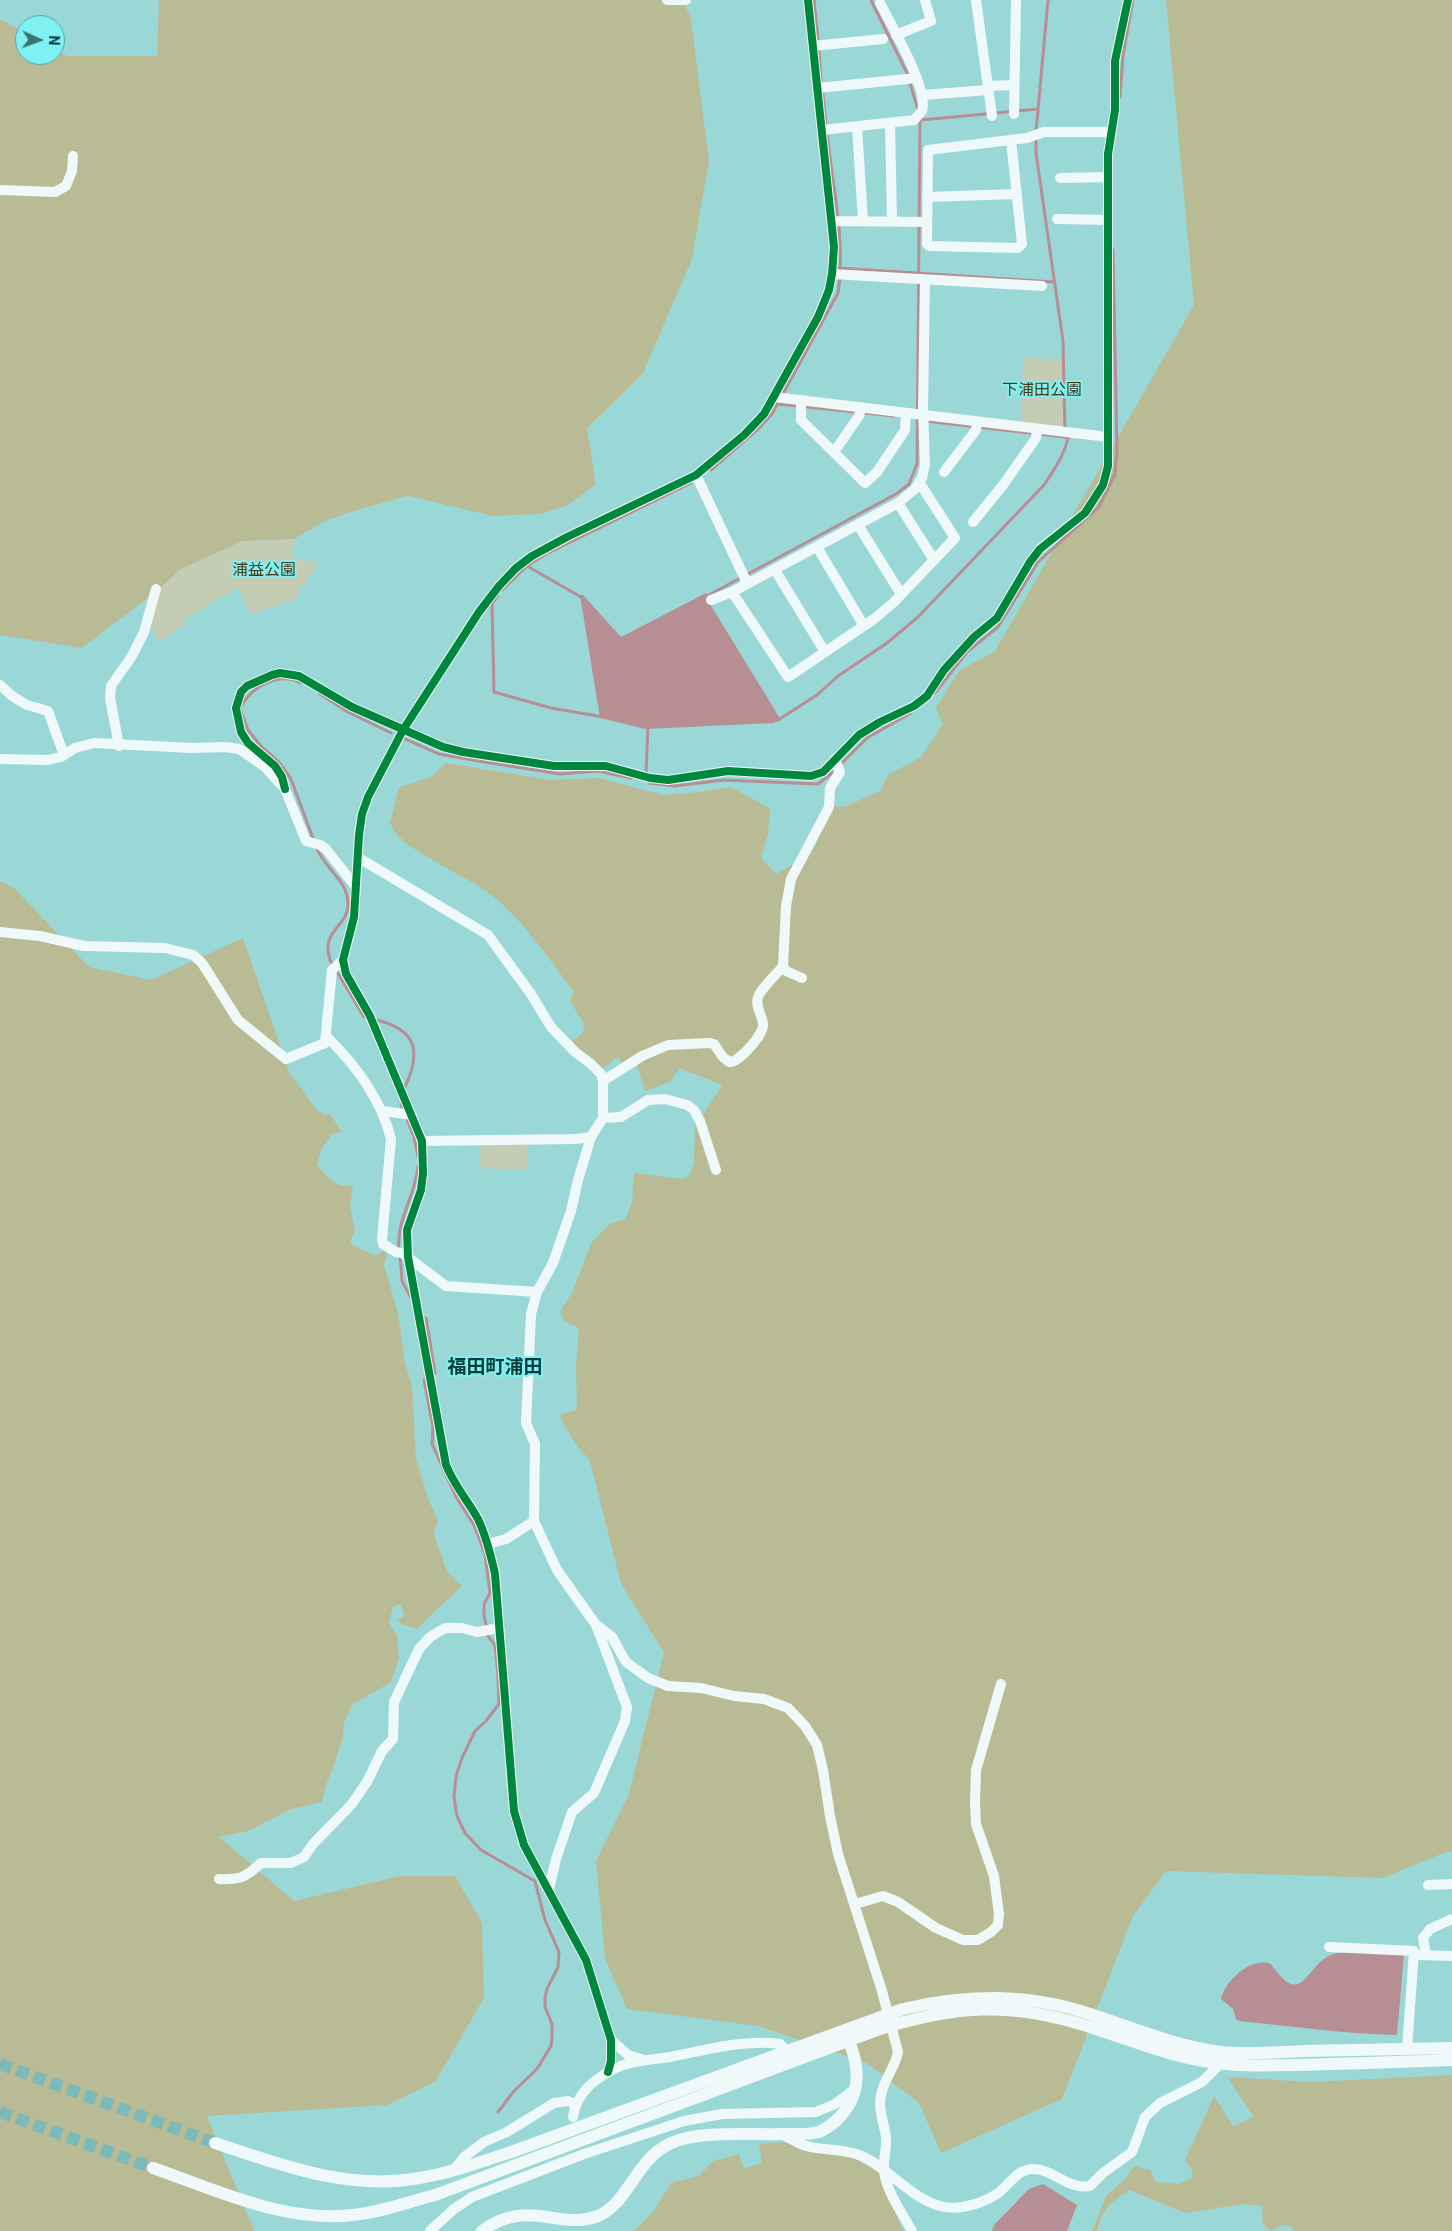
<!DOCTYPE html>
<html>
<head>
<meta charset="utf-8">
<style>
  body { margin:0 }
  #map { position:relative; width:1452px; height:2231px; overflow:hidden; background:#9ad8d8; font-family:Roboto,sans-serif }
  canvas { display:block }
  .north { position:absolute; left:15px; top:15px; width:50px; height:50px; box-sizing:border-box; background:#80f1f2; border:1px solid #4fa8a9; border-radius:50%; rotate:92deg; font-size:14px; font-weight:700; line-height:20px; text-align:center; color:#053b3b }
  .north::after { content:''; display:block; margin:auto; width:18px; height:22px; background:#397272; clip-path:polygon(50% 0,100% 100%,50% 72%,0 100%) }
</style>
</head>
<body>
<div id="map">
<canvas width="1452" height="2231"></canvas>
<div class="north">N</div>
</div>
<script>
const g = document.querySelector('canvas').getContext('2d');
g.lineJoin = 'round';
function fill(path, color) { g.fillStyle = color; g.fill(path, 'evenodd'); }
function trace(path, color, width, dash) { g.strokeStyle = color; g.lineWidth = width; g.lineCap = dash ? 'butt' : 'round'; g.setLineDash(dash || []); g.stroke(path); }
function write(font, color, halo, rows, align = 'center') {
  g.font = font + ' Roboto,"Noto Sans JP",sans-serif'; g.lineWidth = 4; g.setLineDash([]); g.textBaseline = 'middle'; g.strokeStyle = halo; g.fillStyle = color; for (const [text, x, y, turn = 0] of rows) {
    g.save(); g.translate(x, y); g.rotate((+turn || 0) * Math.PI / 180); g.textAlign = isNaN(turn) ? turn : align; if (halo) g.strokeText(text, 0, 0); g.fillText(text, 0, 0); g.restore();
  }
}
fill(new Path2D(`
  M1023,358L1063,359V429L1021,423Z
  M294,539L292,557L319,563L303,586L299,585L298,599L251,614L238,587L185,619L184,624L160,642L149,626L159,589L179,570L242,541Z
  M481,1142H529L526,1170L480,1168Z`), '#c4ccb3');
fill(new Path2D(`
  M159,0H683L691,19L709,161L692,259L643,373L587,428L596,484L568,505L540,514L493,516L408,496L353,511L323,522L294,539L242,541L179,570L159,589L82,648L0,635V19L25,33V55H55V49L67,56H157Z
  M1166,0H1452V1852H1446L1383,1878L1166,1871L1133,1916L1062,2099L941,2153L919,2103L867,2063L758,2026L627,2009L605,1958L596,1861L629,1794L664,1652L621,1584L590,1461L573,1440L559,1415L577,1410L576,1367L579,1328L564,1321L560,1312L573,1291L591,1243L611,1223L626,1219L632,1201L634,1173L683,1179L690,1175L694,1162L695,1126L722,1086C709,1078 694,1075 680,1068L670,1082L645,1091L635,1059L623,1064L618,1057L602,1069L571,1043L583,1032L584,1024L570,1001L574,992C547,957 524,920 489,893C473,881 453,873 436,862C419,851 399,843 390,823L399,787L431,777L446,763L550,780L599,778L663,795L700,792L730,787L770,808L768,834L761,858L776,874L811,854L833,806L844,807L880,791L888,775L921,757L943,724L936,708L959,671L995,651L1194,305Z
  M0,881L14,888L89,967L151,980L243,938L290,1074L316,1109L324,1115L330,1114L342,1132L333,1133L322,1148L317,1164C325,1176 336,1189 353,1185L350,1207L355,1232L349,1243L375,1256L383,1251L387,1253L384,1265L398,1313L405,1363L412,1386L416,1459L429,1501L438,1520L434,1534L447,1572L462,1586C447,1601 431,1613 418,1629L403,1625L397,1621L404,1616L401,1603L393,1607L389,1624L397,1635L399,1658L391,1682L352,1705L344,1723L343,1737L333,1768L326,1785L322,1802L291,1809L248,1831L219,1837L294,1901L400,1876H455L482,1923L484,1998L435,2082L387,2105L207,2116L254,2231H0Z
  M1452,2075V2231H1293L1292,2227L1282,2225L1271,2231L1263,2224L1262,2206L1244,2204L1185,2213L1129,2190C1111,2202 1102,2209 1097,2231H1092L1106,2196L1127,2177L1134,2166L1150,2170L1156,2182L1178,2184L1192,2178V2170L1185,2160L1214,2096L1233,2126L1254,2117L1227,2077L1311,2082Z
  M787,2142L856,2159L880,2173L903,2231H634L653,2212L671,2183L699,2176L713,2161L739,2154L744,2168L762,2163L759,2144Z`), '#b9bb94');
fill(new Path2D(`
  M706,593L710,596V604L781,720L773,723L646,729L600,718L580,595H583L621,637Z
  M1352,1952L1404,1955L1397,2035C1344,2034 1291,2026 1239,2021L1236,2019L1233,2009L1221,1999C1225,1981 1251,1956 1271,1964C1303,2011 1305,1964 1333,1954C1338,1952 1347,1953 1352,1952Z
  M1043,2184L1077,2205L1067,2231H992L994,2225L1029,2189Z`), '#b78e93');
trace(new Path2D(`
  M814,0L818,39
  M871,0L907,73L918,110
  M819,51L821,81
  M823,94L826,125
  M1120,97L1123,55L1133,0
  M921,120L1038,109
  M1036,132L1048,0
  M839,268L1054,282
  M778,404L894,416
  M925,421L1065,437
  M711,470L759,428L772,414L838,293C846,240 832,184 827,132
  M527,566L581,597
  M502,590L527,566L546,554L691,483
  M498,595L492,604L494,692L551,708L603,717
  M707,596L896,494L909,484L917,464L920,116
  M301,683C278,671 251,687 240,708L248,730L261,746L278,761L291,779L314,841
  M935,693L967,652L998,627L1038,562L1099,507L1115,474L1117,450L1113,250
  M320,694L348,712L391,733
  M778,720L817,695L838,676L887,643L918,617L1044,485C1054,470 1064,456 1068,438L1065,437L1063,341L1036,153V138
  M403,738L439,754L478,761L560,774L598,771L631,778
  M843,762L867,738L911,713
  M646,773L648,727
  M649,783L675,786L724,780L818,784L832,773
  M316,847C324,868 348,880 348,904C349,926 320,930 330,960L364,1017H367
  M373,1019C418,1029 422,1052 404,1089
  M401,1104L414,1137L418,1157
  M399,1249C396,1220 416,1195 418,1166
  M400,1255L402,1281L410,1296
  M426,1318L435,1373L432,1375
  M427,1378L424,1380L433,1427L432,1444L456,1497L474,1525L485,1554L490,1593L484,1604V1615L488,1636L495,1645L498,1676L499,1704L486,1721L475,1731L462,1758L456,1776L454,1797L457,1816L465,1833L481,1850L535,1881L545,1920L559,1952L558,1967L547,1989L545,1997V2007L552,2024V2037L551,2046L537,2069L514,2091L498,2112`), '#b78e93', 3);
trace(new Path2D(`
  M0,2064L215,2143
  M0,2112L153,2168`), '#7cb9b9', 12, [12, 6]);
trace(new Path2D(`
  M667,0H686
  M976,0L992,116
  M896,35L931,21L925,0
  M813,46L883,39
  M988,86L1014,85
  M818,88L917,78
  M923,95L988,90
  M1014,114L1016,0
  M890,123L892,222
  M857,127L863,221
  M822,130L914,120L922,111C929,89 891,25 880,3
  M1011,140L1022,244L1018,248L929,246L927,244L928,150L1027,138L1044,132H1111
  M1060,178L1108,177
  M0,190L55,192L66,186L72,171L73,156
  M927,197L1016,194
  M1057,219L1108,220
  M831,221L927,222
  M832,274L1042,286
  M774,397L1108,437
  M801,401V420L865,483L877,472L905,430L906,413
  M834,452L859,416L861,408
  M944,472L976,430L977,422
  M696,475L747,583
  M898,503L934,560
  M973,522L1003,485L1036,438L1037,429
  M858,525L901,594
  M817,547L864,626
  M775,570L825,652
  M732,592L788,677L874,619L893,603L955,538L919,482
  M711,600L732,592L898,503L915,489L922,478L925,465L923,410L925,280
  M0,685L12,696L27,705L48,711L64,755
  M119,746L110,698L111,686L132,656L144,632L156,589
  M0,759L48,760L61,757L75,748L94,743L192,748L226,747L239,749L265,767L285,789L306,841L320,845L326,849L355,886
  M285,789L282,777L275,766L248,743L241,732L236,708L241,692L247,686L272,675L280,673L299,676L352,707L443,747L463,752L554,766H606L650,778L668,780L728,771L811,776L823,772L859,735L880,722L914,706L927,696L944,670L974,637L997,618L1030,562L1040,549L1085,513L1103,485L1108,466V154L1115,110V61L1128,0
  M359,858L488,935L531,994L551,1027L575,1052L590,1063L601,1074L603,1081V1118L591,1137L578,1180L571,1211L553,1263L537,1292L531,1314L526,1423L535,1444L534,1521L557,1570L596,1625L627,1707L625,1721L594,1793L572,1812L556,1859L549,1889
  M0,932L40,936L84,946L165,948L193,955L202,963L238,1020L286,1059L325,1043L332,970L343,960
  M783,966L786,906L791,879L829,807L830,788L840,772L835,759
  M326,1036C355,1064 381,1099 391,1139L382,1239L383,1244L396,1252L402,1253L446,1286L537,1292
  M603,1081L642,1056L668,1045L710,1043L714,1044L722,1056L729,1062C739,1063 764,1034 763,1024C762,1015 755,1006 758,997C762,987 776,975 783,966L786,971L802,978
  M383,1111L412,1115
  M603,1118L621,1117L648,1100L665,1099L687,1105L694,1110L700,1121L716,1170
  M422,1141L575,1139L591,1137
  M488,1544L506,1539L534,1521
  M598,1626L612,1637L626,1662L648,1678L668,1686L701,1688L734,1696L764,1699L788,1708L805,1726L817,1745L823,1770L830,1816L838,1854L882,1991L898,2052C895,2068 884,2079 881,2095C878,2110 884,2122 886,2137C887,2148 883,2160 884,2172C887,2192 902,2213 912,2231
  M219,1879C241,1880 246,1877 261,1863H291L304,1857L313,1844L351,1805L367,1782L382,1751L393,1739L394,1702L419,1649L430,1637L445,1628H462L477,1632L499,1628
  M1428,1885L1452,1884
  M855,1904L883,1896L898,1902L936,1928L963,1940H978L991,1932L998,1925L999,1914L994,1876L976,1824L975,1803L976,1770L1001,1684
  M1329,1947L1414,1951L1407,2049
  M1421,1955L1452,1956
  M1426,1955L1423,1938L1430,1929L1452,1919
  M611,2040L628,2055L644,2060
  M608,2072L611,2061V2040L586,1960L524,1845L514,1811L495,1574C491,1556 486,1536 478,1519C468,1501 454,1485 446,1465L408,1257L407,1230L421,1190L423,1173L422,1141L370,1016L346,974L343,960L354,917L359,835L362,814L368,797L403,730L479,612L499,586L516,568L532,556L567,537L696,475L744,435L764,414L818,317L829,290L832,274L834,247L808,0
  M573,2117C576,2096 589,2083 607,2073C624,2061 650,2060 670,2057C706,2050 743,2039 780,2044L786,2050
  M783,2135C789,2138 796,2142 803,2145C821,2151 841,2148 859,2155C893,2168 920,2214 962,2207C975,2205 986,2201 997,2194C1009,2186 1016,2169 1033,2169C1051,2169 1063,2184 1079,2186C1082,2187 1087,2186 1090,2186L1103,2173L1132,2152L1145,2117L1160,2103L1202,2082L1220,2064L1221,2058
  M453,2171L464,2157L484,2142L507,2132L554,2103L568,2101L575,2104
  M430,2231L454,2209L472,2197L584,2154L684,2121L722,2114L816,2112L835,2104L855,2089`), '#f0f9f9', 10);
trace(new Path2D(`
  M215,2143C281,2165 348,2191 419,2178C452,2173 483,2161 514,2151L903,2009C967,1994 1028,1993 1090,2014C1133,2028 1175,2046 1221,2052C1248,2055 1277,2052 1304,2051C1353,2050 1403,2049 1452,2048
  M153,2168C216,2190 284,2223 353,2215C382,2212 409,2202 438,2194L880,2029C956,2005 1011,2002 1087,2026C1131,2040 1172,2058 1218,2063C1243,2067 1268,2065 1293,2065C1346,2064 1399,2062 1452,2060
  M482,2231C528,2197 557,2231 598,2216C632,2201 636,2153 679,2140C707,2131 754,2135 785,2134C796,2134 808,2135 819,2132C835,2125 848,2110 854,2094C860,2074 855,2053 846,2035`), '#f0f9f9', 12);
trace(new Path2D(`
  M285,789L282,777L275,766L248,743L241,732L236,708L241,692L247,686L272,675L280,673L299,676L352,707L443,747L463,752L554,766H606L650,778L668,780L728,771L811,776L823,772L859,735L880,722L914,706L927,696L944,670L974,637L997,618L1030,562L1040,549L1085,513L1103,485L1108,466V154L1115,110V61L1128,0
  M608,2072L611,2061V2040L586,1960L524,1845L514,1811L495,1574C491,1556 486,1536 478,1519C468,1501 454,1485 446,1465L408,1257L407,1230L421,1190L423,1173L422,1141L370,1016L346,974L343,960L354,917L359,835L362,814L368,797L403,730L479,612L499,586L516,568L532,556L567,537L696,475L744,435L764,414L818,317L829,290L832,274L834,247L808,0`), '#00873e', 8);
write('16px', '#4d3819', '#80f1f2', [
  ["下浦田公園",1042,391],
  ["浦益公園",264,571]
]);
write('bold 19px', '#053b3b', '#80f1f2', [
  ["福田町浦田",495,1368]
]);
</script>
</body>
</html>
